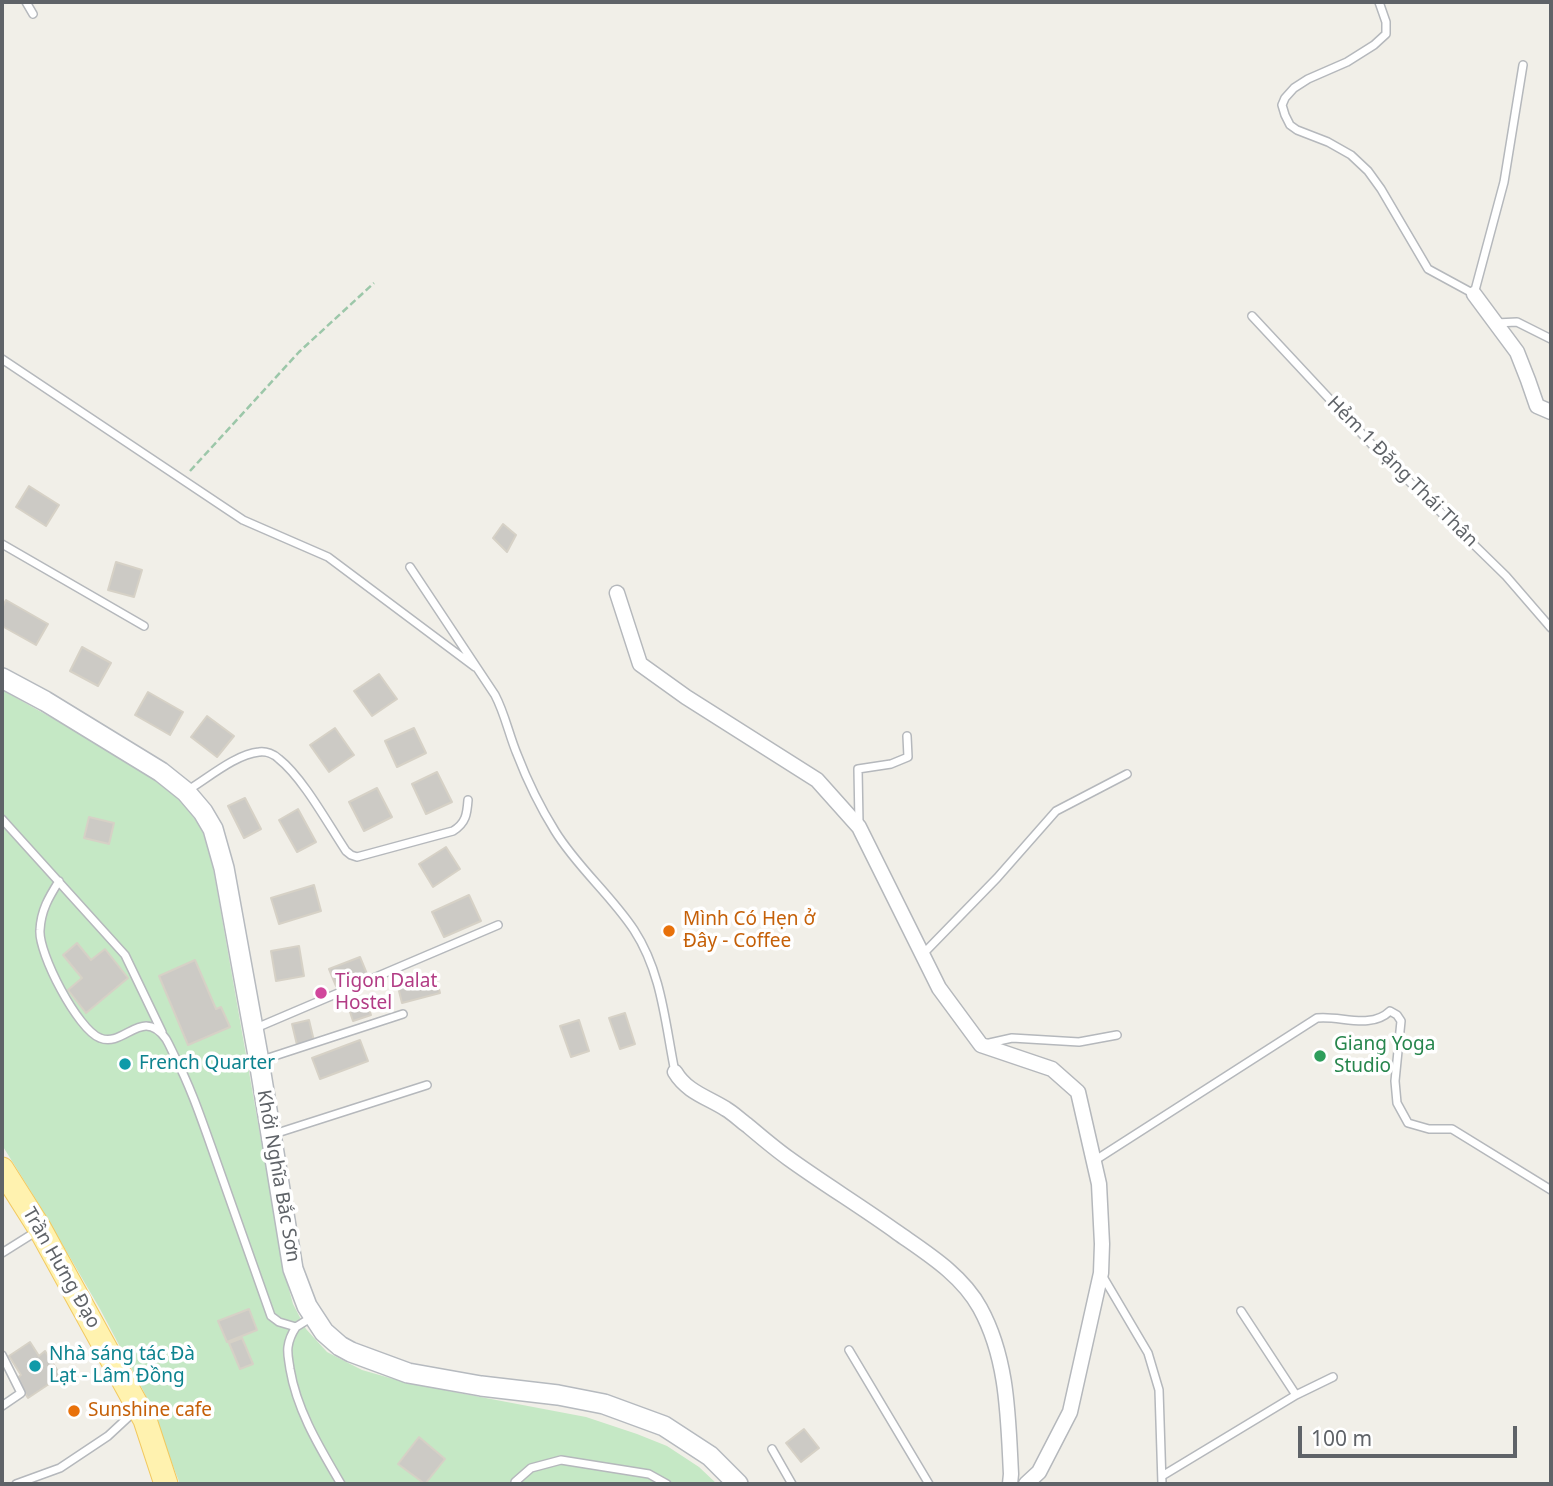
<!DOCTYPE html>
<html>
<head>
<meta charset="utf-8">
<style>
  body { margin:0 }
  #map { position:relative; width:1553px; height:1486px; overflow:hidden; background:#f1efe8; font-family:"Noto Sans",sans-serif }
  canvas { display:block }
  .frame { position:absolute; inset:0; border:4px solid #5f6368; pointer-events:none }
  .scale { position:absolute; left:1298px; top:1426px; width:219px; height:32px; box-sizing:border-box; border:4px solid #5f6368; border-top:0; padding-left:9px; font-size:21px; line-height:24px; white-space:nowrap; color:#5f6368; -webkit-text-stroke:5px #fff; paint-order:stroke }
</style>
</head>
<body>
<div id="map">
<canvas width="1553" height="1486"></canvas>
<div class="frame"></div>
<div class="scale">100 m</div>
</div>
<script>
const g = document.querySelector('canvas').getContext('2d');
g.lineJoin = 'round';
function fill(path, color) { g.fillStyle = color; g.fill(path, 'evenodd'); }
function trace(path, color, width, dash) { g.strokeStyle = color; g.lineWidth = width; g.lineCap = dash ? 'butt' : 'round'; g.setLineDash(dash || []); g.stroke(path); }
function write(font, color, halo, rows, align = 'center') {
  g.font = font + ' "Noto Sans",sans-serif'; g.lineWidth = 7; g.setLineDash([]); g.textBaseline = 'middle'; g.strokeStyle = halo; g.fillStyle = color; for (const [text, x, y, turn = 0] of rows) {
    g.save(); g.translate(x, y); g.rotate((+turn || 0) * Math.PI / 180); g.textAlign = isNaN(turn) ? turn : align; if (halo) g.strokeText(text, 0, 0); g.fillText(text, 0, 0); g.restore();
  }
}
fill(new Path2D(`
  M2,690L104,747L145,772L179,797L202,829L213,867L284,1271L293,1304L306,1329L327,1352L362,1370L397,1380L454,1392L586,1417L637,1434L667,1446L699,1467L717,1484H180L145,1394L100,1309L43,1211L2,1145Z`), '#c5e8c5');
const building = new Path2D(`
  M29,486L59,505L46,526L16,507Z
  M503,524L516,535L507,552L493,538Z
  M116,562L142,570L134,597L108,590Z
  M6,600L48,624L36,645L2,626V608Z
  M82,647L111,663L98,686L70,671Z
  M379,674L397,699L372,716L354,691Z
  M148,692L183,712L170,735L135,715Z
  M207,716L234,736L217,757L191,737Z
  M335,728L354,755L329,772L310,745Z
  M414,728L426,753L397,767L385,741Z
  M437,772L452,802L426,814L412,784Z
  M377,788L392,817L364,831L349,802Z
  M245,798L261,829L244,838L228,806Z
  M298,809L316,842L297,852L279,820Z
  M89,817L114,823L109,844L84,838Z
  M446,847L460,869L433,887L419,864Z
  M314,885L321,911L279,924L271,898Z
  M469,895L481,921L444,937L432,912Z
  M77,943L91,960L105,949L128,978L86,1013L68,990L82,978L63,955Z
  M299,946L304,976L276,981L271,951Z
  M360,957L367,974L336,986L329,969Z
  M195,960L216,1009L221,1007L230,1027L188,1045L159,976Z
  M435,973L440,993L402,1003L397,983Z
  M365,997L371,1015L353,1021L347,1003Z
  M625,1013L635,1044L620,1049L609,1018Z
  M309,1020L314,1041L297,1045L292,1024Z
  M579,1020L589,1051L571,1057L560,1026Z
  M360,1040L368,1061L320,1079L312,1058Z
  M249,1309L257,1330L227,1342L218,1321Z
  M242,1338L253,1364L240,1369L229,1343Z
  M30,1342L39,1356L45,1351L61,1376L28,1398L16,1379L21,1375L9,1356Z
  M804,1429L819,1448L801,1462L786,1443Z
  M419,1437L445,1459L425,1484L398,1464Z`);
fill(building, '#cccac5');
trace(building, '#d6d1c6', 2);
const lane = new Path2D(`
  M26,2L33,14
  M1379,2L1386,22V34L1374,45L1347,62L1308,79L1294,88L1285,98L1282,105L1285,115L1290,125L1297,130L1328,142L1351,155L1368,171L1381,189L1428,269L1474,294L1504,182L1523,65
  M1252,316L1378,451L1506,576L1551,628
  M1496,323L1517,322L1551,339
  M2,359L243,520L328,557L475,667
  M2,544L144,626
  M410,567L495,695C505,714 509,735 517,754C527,780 540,807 555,831C577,867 611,895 634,930C662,973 665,1023 675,1072
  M188,790C208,778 236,754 259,752C266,751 274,754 279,759C303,778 328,824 346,851L351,855L357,857L453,831C466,823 467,814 468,800
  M2,819L125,955L162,1032
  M859,823L858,769L891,764L908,757L907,736
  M59,881C49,897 41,910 40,930C38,953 78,1030 100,1038C124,1048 142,1006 166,1039C169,1044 172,1051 175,1057C190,1086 200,1115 211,1146C231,1202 251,1259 271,1316L279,1322L296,1327L312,1317
  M923,954L997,878L1056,811L1127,774
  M256,1028L498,925
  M985,1044L1012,1038L1079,1042L1117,1035
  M259,1061L403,1014
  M271,1135L427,1085
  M1094,1161L1317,1018C1340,1015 1370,1030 1390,1011L1397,1015L1401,1021L1395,1081L1397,1103L1408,1123L1429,1129H1452L1551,1190
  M2,1253L37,1231
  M1102,1275L1148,1353L1159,1390L1162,1484
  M1241,1311L1296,1395
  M296,1327C292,1333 289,1339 288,1347C287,1354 289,1361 290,1369C297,1411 320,1448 341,1484
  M849,1350L929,1484
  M2,1355L21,1393L2,1406
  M772,1449L792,1484
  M1162,1476L1296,1395L1333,1377
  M16,1484L60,1468L108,1436L136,1410
  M515,1484V1482L531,1468L561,1460L649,1474L667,1484`);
const street = new Path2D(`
  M1474,294L1517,352L1528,380L1537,406L1551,412
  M617,593L640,664L686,697L817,780L859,827L939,988L981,1045L1052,1069L1078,1092L1099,1184L1102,1244L1101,1273L1070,1412L1039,1472L1026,1484
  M675,1072C687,1092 707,1097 726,1109C733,1113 740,1120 747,1125C760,1136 774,1148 788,1158C824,1184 862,1207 898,1233C928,1254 962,1275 980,1308C1008,1359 1008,1417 1011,1474L1010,1484`);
const secondary = new Path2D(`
  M2,678L45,701L161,772L186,792L203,812L213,829L224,868L259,1061L293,1269L307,1306L324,1332L340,1346L351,1352L408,1373L481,1386L558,1395L604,1404L664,1426L710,1456L738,1484`);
const primary = new Path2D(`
  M2,1169L40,1229L145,1420L166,1484`);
trace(lane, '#b5b8bc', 10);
trace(street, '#b5b8bc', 17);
trace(secondary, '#b6babf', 22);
trace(primary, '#f2c960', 25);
trace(new Path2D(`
  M190,471L299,352L374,283`), '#9cc7a9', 2.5, [7, 3.5]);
trace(lane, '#fff', 7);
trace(street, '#fff', 14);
trace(secondary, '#fff', 19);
trace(primary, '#fff2af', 23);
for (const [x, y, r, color] of [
  [669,931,7,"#e8710a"],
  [321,993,7,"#d1479c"],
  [1320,1056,7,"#2e9e5b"],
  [125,1064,7,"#0f9aa8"],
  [35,1366,7,"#0f9aa8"],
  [74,1411,7,"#e8710a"]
]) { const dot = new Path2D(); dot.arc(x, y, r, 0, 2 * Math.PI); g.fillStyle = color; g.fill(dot); trace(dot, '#fff', 2.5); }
write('19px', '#5f6368', '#fff', [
  ["Hẻm 1 Đặng Thái Thân",1402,472,45],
  ["Khởi Nghĩa Bắc Sơn",278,1176,80],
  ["Trần Hưng Đạo",61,1268,60]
]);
write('19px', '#c56008', '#fff', [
  ["Mình Có Hẹn ở",683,920],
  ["Đây - Coffee",683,942],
  ["Sunshine cafe",88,1411]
], 'left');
write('19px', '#b23c85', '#fff', [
  ["Tigon Dalat",335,982],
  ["Hostel",335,1004]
], 'left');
write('19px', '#27864d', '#fff', [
  ["Giang Yoga",1334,1045],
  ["Studio",1334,1067]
], 'left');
write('19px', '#0d838f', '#fff', [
  ["French Quarter",139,1064],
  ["Nhà sáng tác Đà",49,1355],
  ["Lạt - Lâm Đồng",49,1377]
], 'left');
</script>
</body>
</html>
